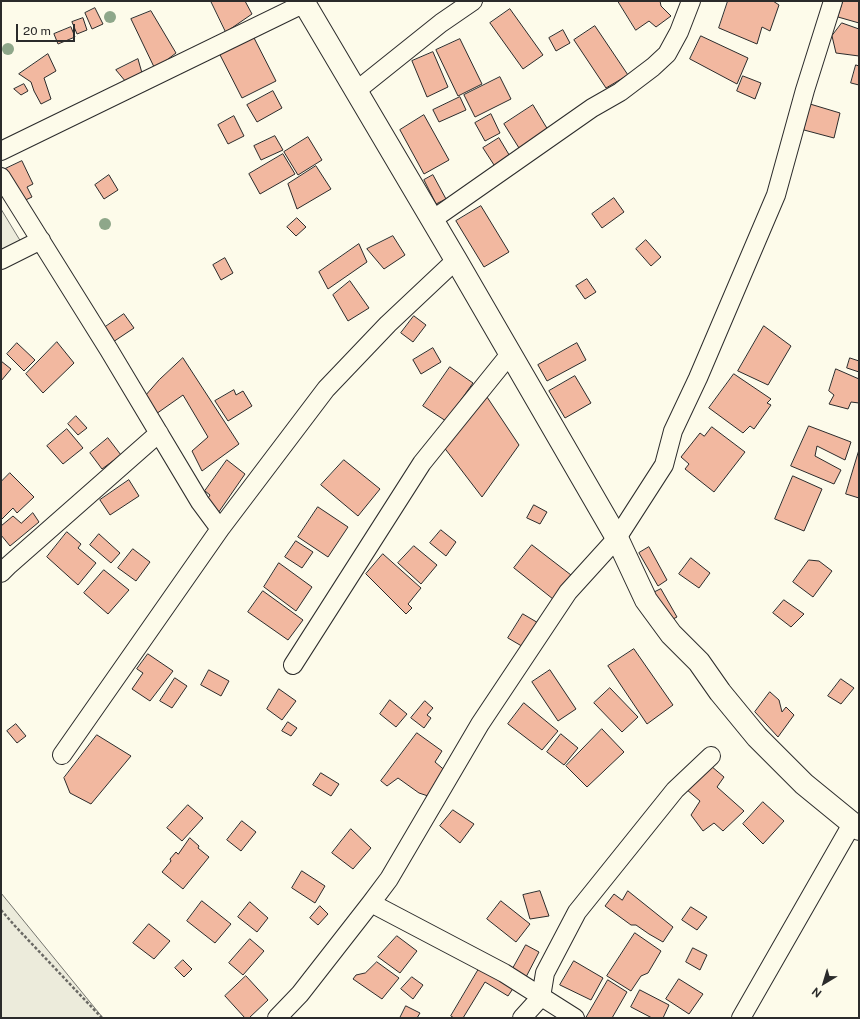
<!DOCTYPE html>
<html>
<head>
<meta charset="utf-8">
<style>
  body { margin:0 }
  #map { position:relative; width:860px; height:1019px; overflow:hidden; background:#fdfbea; font-family:"Public Sans",sans-serif }
  canvas { display:block }
  .frame { position:absolute; inset:0; border:2px solid #2b2b2b; pointer-events:none }
  .north { position:absolute; left:804px; top:963px; width:40px; height:40px; -webkit-text-stroke:3px #fdfbea; paint-order:stroke; rotate:218deg; font-size:11px; font-weight:700; line-height:16px; text-align:center; color:#2b2b2b }
  .north::after { content:''; display:block; margin:auto; width:14px; height:18px; background:#2b2b2b; clip-path:polygon(50% 0,100% 100%,50% 72%,0 100%) }
  .scale { position:absolute; left:16px; top:24px; width:59px; height:18px; box-sizing:border-box; border:2px solid #2b2b2b; border-top:0; padding-left:5px; font-size:12px; line-height:14px; white-space:nowrap; color:#2b2b2b; -webkit-text-stroke:3px #fdfbea; paint-order:stroke }
</style>
</head>
<body>
<div id="map">
<canvas width="860" height="1019"></canvas>
<div class="frame"></div>
<div class="north">N</div>
<div class="scale">20 m</div>
</div>
<script>
const g = document.querySelector('canvas').getContext('2d');
g.lineJoin = 'round';
function fill(path, color) { g.fillStyle = color; g.fill(path, 'evenodd'); }
function trace(path, color, width, dash) { g.strokeStyle = color; g.lineWidth = width; g.lineCap = dash ? 'butt' : 'round'; g.setLineDash(dash || []); g.stroke(path); }
const green = new Path2D(`
  M1,209L21,242L1,253Z
  M1,893L103,1018H1Z`);
fill(green, '#ecebdb');
trace(green, '#74746e', 1);
const building = new Path2D(`
  M211,1H245L252,14L226,32Z
  M618,1H660L661,6L671,16L656,27L649,21L636,30Z
  M728,1H773L779,5L770,31L762,27L757,44L719,28Z
  M843,1H859V23L838,17Z
  M95,8L103,24L92,29L85,13Z
  M510,9L543,55L523,69L490,23Z
  M151,11L176,53L155,69L131,19Z
  M83,18L87,30L77,34L72,22Z
  M842,23L859,29V56L836,53L832,36Z
  M595,26L628,75L606,88L574,40Z
  M71,27L75,37L58,44L54,34Z
  M563,30L570,43L556,51L549,38Z
  M251,32L276,81L242,98L217,49Z
  M701,36L748,58L737,84L690,59Z
  M460,39L482,84L458,96L436,50Z
  M433,52L448,87L427,97L412,61Z
  M48,54L56,71L44,78L51,99L41,104L34,91L31,82L19,74Z
  M138,59L142,73L126,82L116,70Z
  M856,65L859,66V85L851,83Z
  M743,76L761,83L755,99L737,91Z
  M500,77L511,99L475,117L464,95Z
  M24,84L28,91L21,95L14,89Z
  M273,91L282,108L257,122L247,105Z
  M460,97L466,110L439,122L433,110Z
  M810,104L840,113L834,138L804,130Z
  M533,105L548,130L519,148L504,124Z
  M491,114L500,133L485,141L475,123Z
  M424,115L449,160L424,174L400,130Z
  M234,116L244,136L228,144L218,125Z
  M275,136L283,150L261,160L254,146Z
  M308,137L322,160L298,175L284,152Z
  M499,138L511,158L496,168L483,148Z
  M283,154L295,174L260,194L249,174Z
  M22,161L33,184L27,187L32,197L19,203L3,170Z
  M316,166L331,189L297,209L288,184Z
  M109,175L118,190L104,199L95,185Z
  M433,175L446,199L436,204L424,180Z
  M614,198L624,212L602,228L592,214Z
  M481,206L509,252L484,267L456,221Z
  M297,218L306,227L296,236L287,227Z
  M393,236L405,255L384,269L367,249Z
  M646,240L661,257L651,266L636,249Z
  M359,244L367,262L328,289L319,272Z
  M225,258L233,273L221,280L213,265Z
  M587,279L596,292L585,299L576,286Z
  M350,281L369,308L348,321L333,295Z
  M124,314L134,328L110,344L101,330Z
  M414,316L426,325L413,342L401,333Z
  M764,326L791,346L768,385L738,371Z
  M57,342L74,363L43,393L26,374Z
  M17,343L35,360L24,371L7,354Z
  M577,343L586,360L547,381L538,365Z
  M433,348L441,362L421,374L413,360Z
  M183,358L239,444L202,471L192,451L208,437L183,395L156,414L145,396L159,380Z
  M850,358L859,361V360V372L847,368Z
  M1,361L11,369L1,381Z
  M450,367L473,383L446,421L423,406Z
  M836,369L859,379V403L851,402L848,409L829,404L834,395L829,391Z
  M734,374L771,399L767,403L771,405L754,429L750,426L743,433L709,408Z
  M575,376L591,403L565,418L549,391Z
  M234,390L236,395L243,391L252,406L228,421L215,401Z
  M483,391L519,445L482,497L443,446Z
  M76,416L87,428L78,435L68,424Z
  M809,426L851,442L845,460L817,446L815,456L841,470L834,484L791,466Z
  M712,427L745,452L714,492L685,469L689,464L681,457L700,433L704,436Z
  M67,429L83,448L63,464L47,446Z
  M108,438L121,455L102,469L90,453Z
  M859,450V498L846,494Z
  M227,460L245,474L216,516L204,505L210,495L205,491Z
  M344,460L380,489L358,516L321,485Z
  M10,473L34,497L17,513L13,508L1,520V482Z
  M793,476L822,489L804,531L775,519Z
  M129,480L139,496L110,515L100,500Z
  M534,505L547,512L540,524L527,518Z
  M318,507L348,527L328,557L298,537Z
  M33,513L39,522L10,546L1,535V526L13,516L21,523Z
  M441,530L456,542L446,556L430,543Z
  M67,532L81,544L78,548L96,563L78,585L47,557Z
  M99,534L120,553L111,563L90,545Z
  M296,541L313,552L302,568L285,557Z
  M532,545L571,575L553,599L514,568Z
  M414,546L437,565L421,584L398,563Z
  M649,547L667,580L658,586L639,553Z
  M133,549L150,562L136,581L118,568Z
  M383,554L421,588L408,604L412,608L406,614L366,574Z
  M691,558L710,573L699,588L679,574Z
  M809,560L819,561L832,571L813,597L793,582Z
  M279,563L312,587L296,611L264,587Z
  M104,570L129,590L108,614L84,593Z
  M661,589L677,617L669,621L653,593Z
  M263,591L303,620L288,640L248,612Z
  M784,600L804,614L791,627L773,613Z
  M523,614L540,624L525,648L508,638Z
  M634,649L673,705L647,724L608,666Z
  M148,654L173,671L150,701L132,689L143,673L137,669Z
  M209,670L229,681L221,696L201,685Z
  M550,670L576,709L558,721L532,682Z
  M175,678L187,686L172,708L160,701Z
  M841,679L854,688L841,704L828,696Z
  M610,688L638,717L622,732L594,703Z
  M279,689L296,701L282,720L267,709Z
  M770,692L779,700L782,712L786,707L794,715L778,737L755,712Z
  M390,700L407,714L396,727L380,714Z
  M425,701L433,708L427,715L431,718L424,728L411,718Z
  M524,703L558,731L542,750L508,724Z
  M288,722L297,728L291,736L282,731Z
  M16,724L26,736L17,743L7,731Z
  M602,729L624,752L587,787L566,766Z
  M417,733L442,751L435,762L448,773L434,798L419,793L398,778L387,786L381,781Z
  M561,734L578,748L564,765L547,752Z
  M97,735L131,756L91,804L70,793L64,778Z
  M711,766L724,777L717,787L744,811L723,831L714,823L703,831L691,815L700,801L686,789Z
  M321,773L339,784L331,796L313,785Z
  M763,802L784,821L763,844L743,824Z
  M188,805L203,818L182,841L167,828Z
  M453,810L474,824L460,843L440,826Z
  M242,821L256,832L241,851L227,840Z
  M351,829L371,848L353,869L332,853Z
  M190,838L199,846L198,848L209,857L183,889L162,872L171,861L170,859L176,852L178,854Z
  M302,871L325,886L315,903L292,888Z
  M540,891L549,916L530,919L523,895Z
  M628,891L673,927L663,942L649,934L636,925H631L605,906L614,894L622,900Z
  M202,901L231,924L215,943L187,921Z
  M501,901L530,924L516,942L487,919Z
  M250,902L268,918L257,932L238,917Z
  M320,906L328,914L318,925L310,918Z
  M691,907L707,917L697,930L682,920Z
  M149,924L170,941L154,959L133,943Z
  M635,933L661,951L648,973L641,976L631,991L607,976Z
  M397,936L417,951L400,973L378,957Z
  M250,939L264,951L243,975L229,963Z
  M526,945L539,952L525,979L511,972Z
  M693,948L707,955L700,970L686,962Z
  M183,960L192,969L184,977L175,968Z
  M574,961L603,978L591,1000L560,985Z
  M377,962L399,978L382,999L353,979L356,975L365,973Z
  M480,967L514,987L508,996L485,982L463,1018H454L451,1016Z
  M246,976L268,1000L249,1018H245L225,996Z
  M412,977L423,985L413,999L401,989Z
  M679,979L703,994L689,1014L666,999Z
  M608,980L627,992L612,1018H586Z
  M640,990L669,1005L663,1018H652L631,1007Z
  M406,1006L420,1013L417,1018H400Z`);
fill(building, '#f2b8a0');
trace(building, '#2b2b2b', 1);
const street = new Path2D(`
  M356,91L441,23L473,1
  M1,151L305,3
  M1,177L109,350L200,502L220,529
  M432,220L592,108L620,92L653,67L667,54L679,32L691,1
  M1,260L41,240
  M1,573L9,565L159,433
  M293,665L422,463L510,354
  M62,755L220,529L326,389L388,324L456,260
  M371,903L504,973L575,1018
  M277,1018L300,994L371,903L389,879L480,724L568,592L617,538L664,465L673,431L698,378L776,195L805,90L833,1
  M522,1018L541,997L545,973L577,912L675,790L711,756
  M741,1018L852,824`);
const highway = new Path2D(`
  M303,1L456,260L617,538L646,600L671,634L699,662L720,692L757,737L804,784L859,829`);
trace(street, '#2b2b2b', 20);
trace(highway, '#2b2b2b', 24);
trace(new Path2D(`
  M1,910L15,926L102,1018`), '#6a6964', 2.5, [3, 2]);
trace(street, '#fdfbea', 18);
trace(highway, '#fdfbea', 22);
g.fillStyle = '#8ea78a';
for (const [x, y] of [
  [110,17],
  [8,49],
  [105,224]
]) { g.beginPath(); g.arc(x, y, 6, 0, 2 * Math.PI); g.fill(); }
</script>
</body>
</html>
